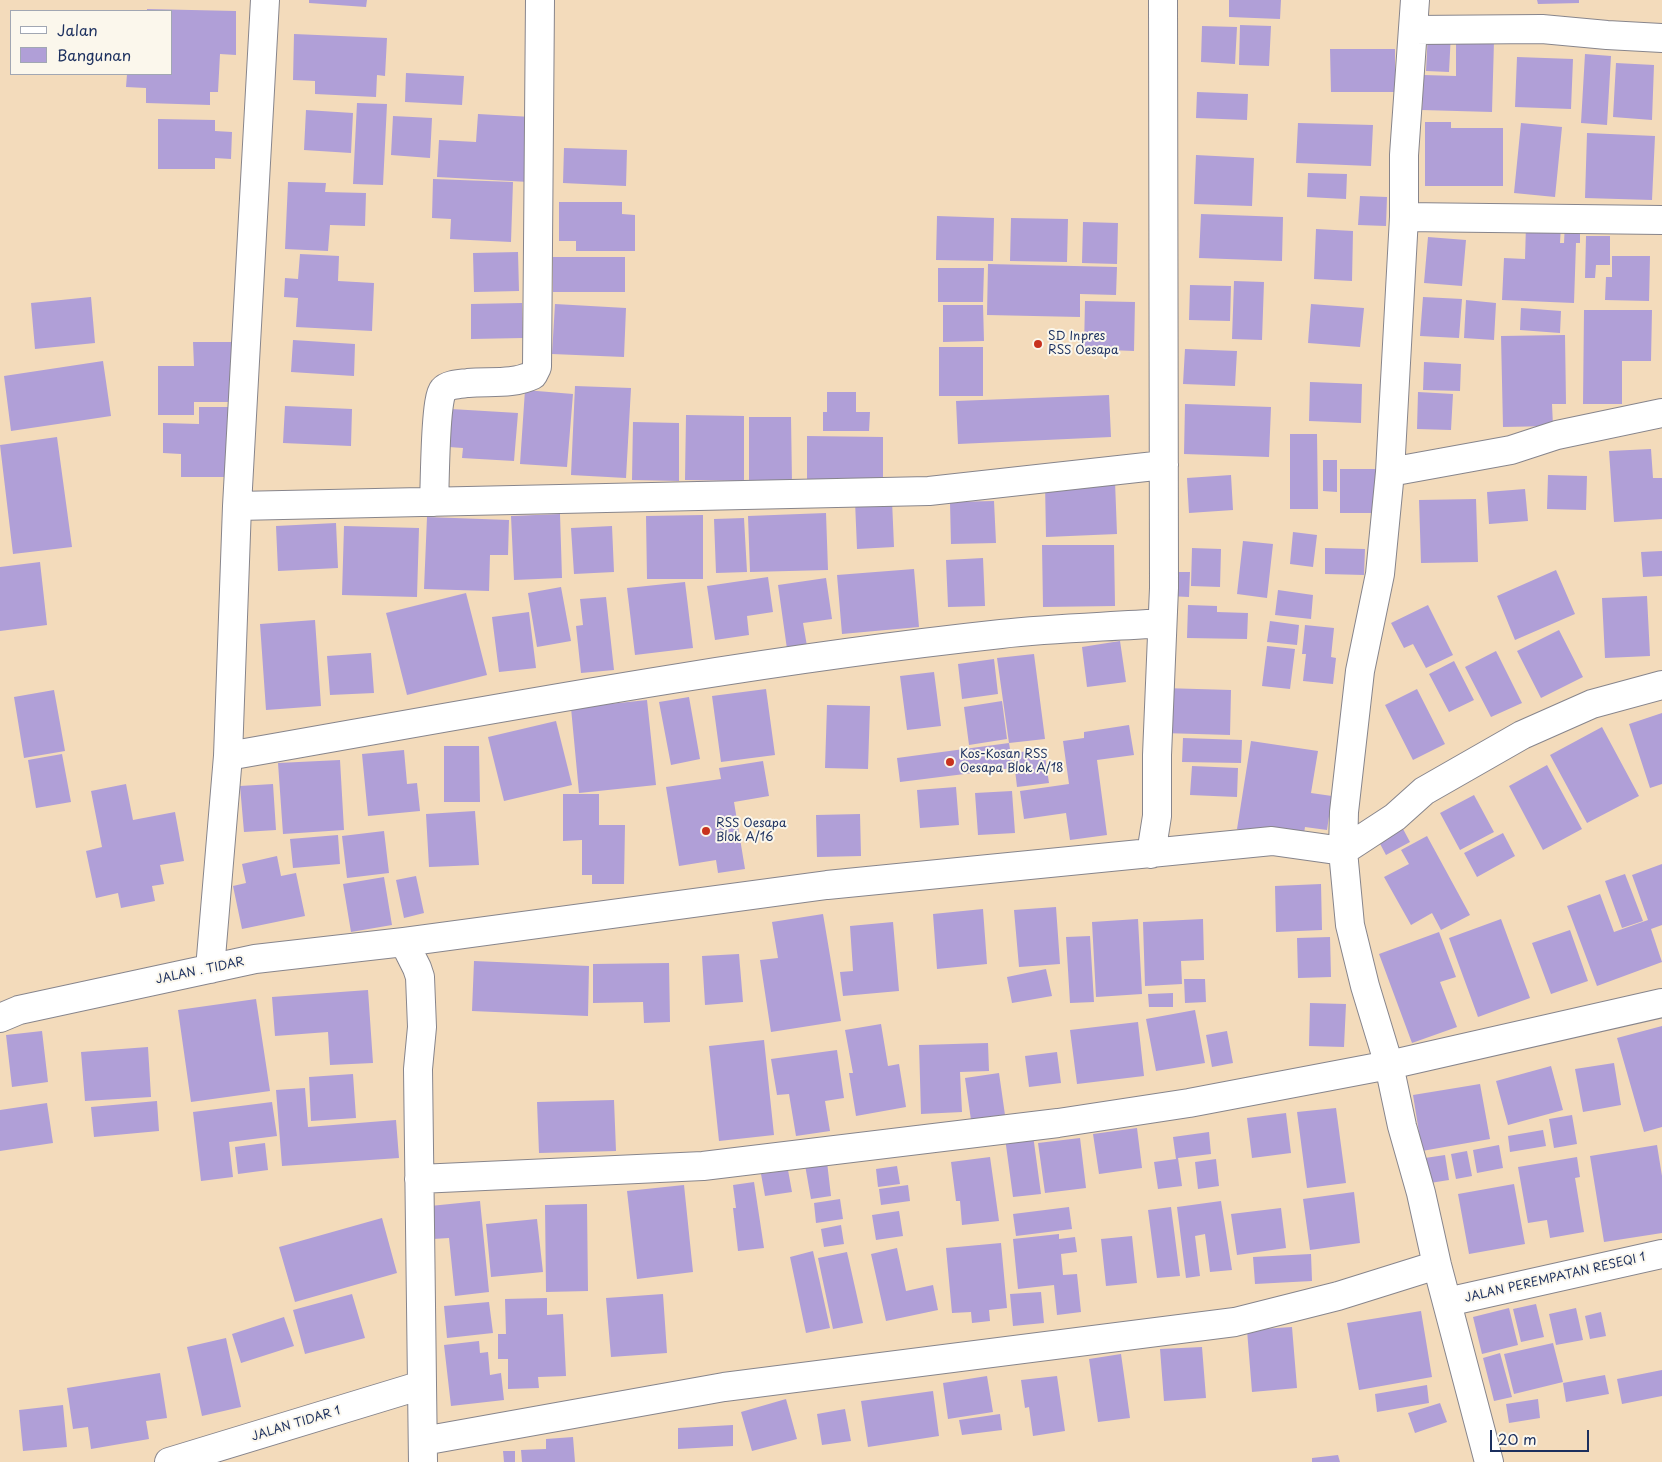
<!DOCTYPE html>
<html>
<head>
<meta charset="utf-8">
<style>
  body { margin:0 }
  #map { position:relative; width:1662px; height:1462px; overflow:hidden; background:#f3dbbb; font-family:"Playpen Sans",sans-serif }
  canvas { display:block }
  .legend { position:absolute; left:10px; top:10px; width:162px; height:65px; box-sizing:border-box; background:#fbf7ec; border:1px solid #a1a7b3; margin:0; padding:6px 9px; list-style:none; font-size:15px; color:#1b2f5e }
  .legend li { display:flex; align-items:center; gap:10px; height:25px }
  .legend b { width:25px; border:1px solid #a1a7b3 }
  .scale { position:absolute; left:1490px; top:1430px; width:99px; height:22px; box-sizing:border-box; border:2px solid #1b2f5e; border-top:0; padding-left:6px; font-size:15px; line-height:18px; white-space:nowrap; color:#1b2f5e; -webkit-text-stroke:4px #fbf7ec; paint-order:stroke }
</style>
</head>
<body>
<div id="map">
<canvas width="1662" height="1462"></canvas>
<ul class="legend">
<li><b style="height:6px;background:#fff"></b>Jalan</li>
<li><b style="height:14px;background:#b09fd7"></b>Bangunan</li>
</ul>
<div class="scale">20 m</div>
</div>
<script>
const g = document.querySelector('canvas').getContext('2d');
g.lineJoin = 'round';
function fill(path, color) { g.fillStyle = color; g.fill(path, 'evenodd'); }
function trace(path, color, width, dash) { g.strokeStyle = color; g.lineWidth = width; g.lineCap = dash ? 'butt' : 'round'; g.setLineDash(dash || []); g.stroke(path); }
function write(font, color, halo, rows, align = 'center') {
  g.font = font + ' "Playpen Sans",sans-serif'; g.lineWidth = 4; g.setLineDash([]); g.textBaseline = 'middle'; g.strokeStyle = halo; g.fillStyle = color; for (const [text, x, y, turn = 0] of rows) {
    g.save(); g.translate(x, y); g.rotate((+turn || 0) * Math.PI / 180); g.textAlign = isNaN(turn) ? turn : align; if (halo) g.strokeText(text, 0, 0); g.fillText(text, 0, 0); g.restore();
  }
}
fill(new Path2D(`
  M309,0H367L366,7L309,3Z
  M1229,0H1281L1280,19L1229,17Z
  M1537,0H1579V3L1538,4Z
  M147,9L236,11V55L220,54L218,92H210V105L146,103V88L126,87L127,74H171V11H147Z
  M1240,25L1271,26L1269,66L1239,65Z
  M1202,26L1237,27L1235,64L1201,62Z
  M1428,32L1451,33L1449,72L1426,71Z
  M294,34L387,38L385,76L377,75L376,97L315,94V81L293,80Z
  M1456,41H1494L1492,112L1422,110L1424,75L1456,76Z
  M1330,49H1395V92H1331Z
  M1585,54L1611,56L1607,125L1581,123Z
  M1517,57L1573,59L1571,109L1515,107Z
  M1616,63L1654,65L1652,120L1613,117Z
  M406,73L464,76L462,105L405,102Z
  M1197,92L1248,94L1247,120L1196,118Z
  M357,103L387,104L383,185L353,184Z
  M306,110L353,113L351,153L304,150Z
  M478,114L532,117L529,182L437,177L439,140L476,142Z
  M393,116L432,118L430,158L391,155Z
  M158,119L215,120V131L232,132L231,159L215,158V169H158Z
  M1425,122H1451V128H1503V186H1425Z
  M1298,123L1373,125L1371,166L1296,163Z
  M1521,123L1562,127L1555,197L1514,193Z
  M1587,133L1655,136L1652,200L1585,198Z
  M564,148L627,150L626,186L563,183Z
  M1196,155L1254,158L1252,206L1194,204Z
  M1308,173L1347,174L1346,199L1307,197Z
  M433,179L513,182L511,242L450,239L451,219L432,218Z
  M288,182L326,183L325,192L366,193L365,226L330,225L328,251L285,249Z
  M1360,196L1387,197L1386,226L1358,225Z
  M559,202H622V214L635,215V251H576V241H559Z
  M1201,214L1283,217L1282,261L1199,258Z
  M937,216L994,218L993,261L936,260Z
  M1011,218L1068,219L1067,262L1010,261Z
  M1083,222L1118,223L1117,264L1082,263Z
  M1565,222H1580V243H1576L1574,303L1502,300L1504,258L1525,259L1526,225L1561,226L1560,243H1564Z
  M1316,229L1353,231L1352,281L1314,279Z
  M1586,236H1610V265H1596L1595,278H1585Z
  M1428,237L1466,240L1462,286L1424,283Z
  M518,252L519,291L474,292L473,253Z
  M300,254L339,256L338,281L374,283L372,331L296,327L298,298L284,297L285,278L298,279Z
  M1612,256H1650L1649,301L1605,300L1606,277H1612Z
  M553,257H625V292H553Z
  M988,264L1117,267L1116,295L1080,294V317L987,315Z
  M938,268H984L983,302H938Z
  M1234,281L1264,282L1262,340L1232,339Z
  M1190,285L1231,286L1230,321L1189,320Z
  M91,297L95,343L35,349L31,303Z
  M1423,297L1462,299L1459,338L1420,336Z
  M1466,300L1496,303L1494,340L1464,338Z
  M1085,301L1135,302L1134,351L1084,349Z
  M522,303L523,338L471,339V304Z
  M555,304L626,308L624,357L552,354Z
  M1311,304L1364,308L1360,347L1308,343Z
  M943,305H983L984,341L943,342Z
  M1521,308L1561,311L1560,333L1520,330Z
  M1584,310H1652L1651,361H1622V404H1583Z
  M1565,335L1566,404H1552L1553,426L1503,427L1501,336Z
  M293,340L355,344L354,376L291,372Z
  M193,342H233V402H194V415H158V366H194Z
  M939,347H983V396H939Z
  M1185,349L1237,351L1235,386L1183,384Z
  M103,361L111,416L11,431L4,376Z
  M1424,362L1461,364L1460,391L1423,390Z
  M1310,382L1362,384L1361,423L1309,421Z
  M575,386L631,388L626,478L571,475Z
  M525,390L573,394L567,467L520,464Z
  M827,392H856V412H870L869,431H823V412H827Z
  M1418,392L1453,394L1451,430L1417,429Z
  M1109,395L1111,437L958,444L956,401Z
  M1185,404L1271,407L1269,457L1184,454Z
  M285,406L352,409L351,446L283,443Z
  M199,407H230L229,477H181V454L163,453V423L199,424Z
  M451,409L518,413L514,461L462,458L463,448L449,447Z
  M686,415L744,416V481L685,480Z
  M749,417H791L792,483H749Z
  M633,422L679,423V481L632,480Z
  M1290,434H1317L1318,509H1290Z
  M807,436L883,437V480L807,479Z
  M57,437L72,547L13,554L0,445Z
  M1651,449L1653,478H1662V519L1614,522L1609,451Z
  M1323,460H1337V492L1323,491Z
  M1340,469H1376V513H1340Z
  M1231,475L1233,510L1189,513L1187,478Z
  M1548,475L1587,476L1586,510L1547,509Z
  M1115,481L1117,534L1046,537L1045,483Z
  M1525,489L1528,521L1489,524L1487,492Z
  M1476,499L1478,562L1421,563L1419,500Z
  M892,500L894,547L857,549L855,501Z
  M994,501L996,543L951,544L950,502Z
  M826,513L828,570L750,572L748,516Z
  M560,514L562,578L514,580L511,516Z
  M703,515V579H647L646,516Z
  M427,517L509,520L508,555H490L489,591L424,589Z
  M744,518L747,572L716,573L714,519Z
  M336,523L338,568L278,571L276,526Z
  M344,526L419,528L417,597L342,595Z
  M612,526L614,572L574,574L571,528Z
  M1293,532L1317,535L1313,567L1290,564Z
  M1243,541L1273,544L1267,598L1237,594Z
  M1042,545H1114L1115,606L1043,607Z
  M1192,548L1221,549L1220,587L1191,586Z
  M1325,548L1365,549L1364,575L1325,574Z
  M1662,551V576L1643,577L1641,552Z
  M983,558L985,606L948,607L946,560Z
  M40,562L47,625L0,631V567Z
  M914,569L919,627L842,634L837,575Z
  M1556,570L1575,614L1515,640L1497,596Z
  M1169,572H1190L1189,597L1168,596Z
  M768,577L773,612L747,616L749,635L715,640L707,586Z
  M826,578L832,619L803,623L807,646L787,649L778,585Z
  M685,582L693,648L635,655L627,588Z
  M561,587L571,641L537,647L528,593Z
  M1278,590L1313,595L1311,619L1275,615Z
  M466,593L487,675L407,695L386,613Z
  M1647,596L1650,656L1605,658L1602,598Z
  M606,597L614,670L581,673L576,626L583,625L580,599Z
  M1188,605L1217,606V612L1248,613L1247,639L1187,638Z
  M1428,605L1453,655L1426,668L1413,644L1404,648L1391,623Z
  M529,612L536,668L499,672L492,617Z
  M315,620L321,706L266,710L260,624Z
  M1270,621L1299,625L1297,645L1267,642Z
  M1305,625L1334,628L1331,657L1336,658L1333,684L1303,681L1306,654H1302Z
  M1559,630L1583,677L1541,698L1517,651Z
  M1120,641L1126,682L1087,687L1082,647Z
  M1267,646L1295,649L1290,689L1262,686Z
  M1496,651L1522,703L1491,717L1465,667Z
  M371,653L374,693L330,695L327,656Z
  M1034,654L1045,739L1009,743L1013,768L900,782L897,758L1009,743L997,658Z
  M994,659L998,694L962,699L958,664Z
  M1454,661L1474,700L1449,712L1429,674Z
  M934,672L941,726L907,730L900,676Z
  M1163,688L1231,690L1230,735L1163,733Z
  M766,689L775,755L721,762L712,696Z
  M1417,689L1445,744L1413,760L1385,705Z
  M54,690L65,751L24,758L14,697Z
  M689,697L700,759L671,765L659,702Z
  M647,700L656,785L579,793L571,708Z
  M1002,701L1007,739L969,745L964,707Z
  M827,705L870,706L868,769L825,768Z
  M1662,713V784L1650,788L1629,724Z
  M556,721L572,785L504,801L488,737Z
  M1129,725L1134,755L1097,760L1107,835L1070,840L1066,813L1024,819L1020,791L1069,784L1063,741L1084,738V732Z
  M1602,727L1639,796L1587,823L1550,755Z
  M1183,738L1242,740L1241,763L1182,762Z
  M1251,741L1318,751L1311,793L1332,796L1327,830L1305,827L1303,840L1237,829Z
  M444,746H479L480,802H444Z
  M1044,749L1049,783L1017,787L1013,753Z
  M404,750L407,784L417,783L420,811L368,816L362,754Z
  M62,754L71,802L36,808L28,760Z
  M340,760L344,830L283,834L278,763Z
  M763,761L769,796L734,802L745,869L718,873L716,860L679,866L666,787L721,779L719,768Z
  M1547,765L1582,829L1543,850L1509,786Z
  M1192,766L1238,768L1237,797L1190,795Z
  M126,784L133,820L175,812L184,861L160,865L164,884L152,886L155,901L121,908L118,893L96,898L86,851L102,847L91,791Z
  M273,784L276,830L244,832L240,786Z
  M956,787L959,825L920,828L917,790Z
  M1012,791L1015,833L978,835L975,793Z
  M563,794H599V825H625L624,884H592V875H582V840L563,841Z
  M1474,795L1494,832L1460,850L1440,813Z
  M475,811L479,865L429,867L426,814Z
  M860,814L861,856L817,857L816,815Z
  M1402,827L1410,842L1386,855L1378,840Z
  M384,831L389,873L347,878L342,836Z
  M1503,833L1515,856L1477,877L1464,853Z
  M338,835L340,864L293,868L290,839Z
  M1427,836L1470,915L1441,930L1432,913L1411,925L1384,877L1409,864L1401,850Z
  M277,856L281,876L296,873L305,916L242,929L233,886L246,883L242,864Z
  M1662,864V925L1651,929L1662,962L1597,986L1567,906L1600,894L1614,932L1648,920L1632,875Z
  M1625,874L1643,921L1622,928L1605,881Z
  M416,876L424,913L404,918L396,880Z
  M384,877L392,925L351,932L343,884Z
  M1321,884L1322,930L1276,932L1275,886Z
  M1056,907L1060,964L1019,967L1014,910Z
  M983,909L987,964L937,969L933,914Z
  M823,914L841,1021L771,1032L760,960L778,958L772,922Z
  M1138,919L1142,994L1096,997L1092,922Z
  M1203,919L1204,960L1181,961L1182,984L1145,986L1143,922Z
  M1501,919L1530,998L1478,1017L1449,938Z
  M893,922L899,991L843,996L840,972L853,971L850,926Z
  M1570,930L1588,981L1551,994L1532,943Z
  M1439,932L1456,977L1440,982L1457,1027L1412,1043L1379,954Z
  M1090,936L1094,1002L1070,1003L1066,937Z
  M1330,937L1331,977L1298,978L1297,938Z
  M739,954L743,1002L705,1005L702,956Z
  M474,961L589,966L588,1016L472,1011Z
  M669,963L670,1022L644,1023L643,1002L593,1003V964Z
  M1046,969L1052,996L1012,1003L1007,977Z
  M1184,979H1205L1206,1002L1185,1003Z
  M368,990L373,1063L330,1065L328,1032L275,1036L272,997Z
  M1173,993V1007H1149L1148,994Z
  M256,999L270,1091L191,1102L178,1010Z
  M1310,1003L1346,1004L1344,1047L1309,1046Z
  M1195,1010L1205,1063L1156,1071L1146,1019Z
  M1138,1022L1144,1076L1077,1084L1070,1030Z
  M881,1024L888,1066L899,1064L906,1107L856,1116L849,1073H853L845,1030Z
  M1662,1026V1127L1644,1132L1617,1038Z
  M42,1031L48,1082L12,1087L6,1035Z
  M1227,1031L1233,1063L1212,1067L1206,1035Z
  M764,1040L774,1135L719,1141L709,1046Z
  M988,1043L989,1071L960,1072L962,1112L921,1114L919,1045Z
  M148,1047L151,1097L85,1101L81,1052Z
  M837,1050L844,1098L825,1101L830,1131L796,1136L789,1094L777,1095L771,1059Z
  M1057,1052L1061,1083L1029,1087L1025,1056Z
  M1614,1063L1621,1105L1583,1112L1575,1069Z
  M1551,1066L1563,1110L1508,1125L1496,1081Z
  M999,1073L1005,1115L971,1120L965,1078Z
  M353,1074L356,1118L311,1121L309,1077Z
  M1480,1084L1490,1139L1422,1151L1413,1095Z
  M305,1088L308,1127L396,1120L399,1158L282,1166L276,1090Z
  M614,1100L616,1151L539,1153L537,1102Z
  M157,1101L159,1131L94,1137L91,1107Z
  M272,1102L277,1136L229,1142L233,1177L201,1181L193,1112Z
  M47,1103L53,1143L0,1151V1110Z
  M1336,1108L1346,1183L1307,1188L1297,1112Z
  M1286,1113L1291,1153L1252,1158L1247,1118Z
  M1572,1115L1577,1144L1554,1148L1549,1119Z
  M1137,1128L1142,1168L1099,1174L1093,1134Z
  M1543,1130L1546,1146L1510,1152L1508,1136Z
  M1209,1132L1211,1154L1178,1158L1182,1186L1158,1189L1154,1162L1176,1159L1173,1137Z
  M1033,1135L1041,1194L1013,1197L1005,1138Z
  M1080,1138L1086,1188L1045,1193L1038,1143Z
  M265,1143L268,1170L238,1174L235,1147Z
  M1499,1145L1503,1168L1477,1173L1473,1150Z
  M1657,1145L1662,1176V1233L1604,1242L1590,1156Z
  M1467,1151L1472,1176L1456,1179L1451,1154Z
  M1445,1155L1449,1180L1430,1183L1425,1158Z
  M990,1157L999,1221L962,1225L960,1201H956L951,1162Z
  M1577,1157L1580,1177L1575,1178L1584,1232L1550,1238L1547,1220L1528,1223L1518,1167Z
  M1216,1159L1219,1186L1198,1189L1195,1162Z
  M827,1162L831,1196L811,1199L805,1165Z
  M897,1166L900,1184L878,1187L876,1169Z
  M788,1170L792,1192L765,1196L761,1174Z
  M754,1182L764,1248L738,1251L733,1208H736L733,1185Z
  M1514,1184L1525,1244L1469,1254L1458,1194Z
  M684,1185L693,1272L637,1279L627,1191Z
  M908,1185L910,1201L881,1205L879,1189Z
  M1354,1192L1360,1243L1310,1250L1303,1199Z
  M840,1199L843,1219L816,1223L814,1203Z
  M480,1201L489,1292L455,1296L449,1238L433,1239L430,1206Z
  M1221,1201L1232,1270L1210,1272L1205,1234L1195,1236L1200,1276L1186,1278L1177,1207Z
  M587,1204L588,1291L546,1292L545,1205Z
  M1069,1207L1072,1229L1016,1236L1013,1214Z
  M1171,1207L1180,1276L1157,1278L1148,1210Z
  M1281,1208L1286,1248L1237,1255L1231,1214Z
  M899,1211L903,1236L876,1240L872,1215Z
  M382,1218L397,1273L295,1302L279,1247Z
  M537,1219L543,1272L491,1277L486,1224Z
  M841,1225L844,1244L824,1247L821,1229Z
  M1059,1234V1239L1075,1237L1077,1252L1061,1254L1063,1275L1077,1274L1081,1312L1057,1315L1054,1285L1018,1289L1013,1239Z
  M1132,1236L1137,1283L1106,1286L1101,1239Z
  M1001,1243L1007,1308L989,1310L990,1321L972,1323L971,1312L952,1313L946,1248Z
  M897,1248L906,1291L933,1285L938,1310L886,1321L871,1254Z
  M813,1251L830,1328L806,1333L790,1257Z
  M847,1252L863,1323L833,1329L818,1258Z
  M1311,1254L1312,1281L1255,1284L1253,1257Z
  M1041,1292L1044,1323L1013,1326L1010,1294Z
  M352,1294L365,1338L305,1354L293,1310Z
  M663,1294L667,1353L611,1357L606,1298Z
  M547,1298V1315L563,1314L566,1376L538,1377L539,1388L508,1389V1359H498V1334H506L505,1299Z
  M489,1302L493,1333L447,1338L444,1306Z
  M1536,1304L1544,1337L1521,1342L1513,1309Z
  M1509,1308L1518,1345L1482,1354L1473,1317Z
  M1576,1308L1583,1340L1556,1345L1549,1314Z
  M1421,1311L1432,1377L1359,1390L1347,1323Z
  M1601,1312L1606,1336L1590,1339L1585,1316Z
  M284,1317L294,1346L241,1363L232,1334Z
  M1292,1327L1297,1388L1252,1392L1247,1330Z
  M226,1338L241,1407L202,1416L187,1347Z
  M479,1341L480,1353L488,1352L490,1375L501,1373L504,1400L451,1406L444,1345Z
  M1553,1343L1563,1382L1514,1394L1504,1354Z
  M1202,1347L1206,1398L1164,1401L1160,1349Z
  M1500,1353L1512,1397L1494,1401L1483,1358Z
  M1121,1354L1130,1418L1098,1422L1089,1359Z
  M1662,1370V1396L1622,1404L1617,1379Z
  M160,1373L167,1418L146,1421L149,1439L91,1449L88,1427L73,1429L67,1388Z
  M1605,1375L1609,1394L1566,1402L1563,1383Z
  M987,1376L993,1412L948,1419L943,1383Z
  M1057,1376L1065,1431L1033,1436L1029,1407L1025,1408L1021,1380Z
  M1427,1385L1429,1403L1377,1412L1375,1394Z
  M933,1391L939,1436L868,1447L861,1401Z
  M786,1399L797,1439L752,1451L741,1412Z
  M1538,1399L1540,1418L1509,1423L1506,1404Z
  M1440,1403L1447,1422L1415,1433L1408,1413Z
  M63,1405L67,1447L23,1451L19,1410Z
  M845,1409L851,1441L822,1445L817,1414Z
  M1000,1414L1002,1430L962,1435L959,1420Z
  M733,1425V1446L678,1449V1428Z
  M573,1437L575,1462H522L521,1450L546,1449V1439Z
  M503,1451H515V1462H504Z
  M1338,1455L1340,1462H1312V1458Z`), '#b09fd7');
const minor = new Path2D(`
  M1415,0L1404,155V217L1390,472L1380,574L1360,671L1344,812L1343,851L1350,925L1365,986L1389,1065L1402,1126L1421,1193L1437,1265L1489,1462
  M1414,30L1542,29L1607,35L1662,38
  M1404,217L1662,220
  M1390,472L1511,450L1557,435L1662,413
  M434,502C435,485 435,399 443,390C448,384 461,384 468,383C490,381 512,385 533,375L537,367L540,0
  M237,506L929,491L1164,465
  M228,756C485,711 741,662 1001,634C1054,628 1108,627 1162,623
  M1151,854L1157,816V755L1164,588L1163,0
  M404,942L417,968L420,977L422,1027L418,1069L423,1462
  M210,969L228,756L237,506L265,0
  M0,1018L19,1010L255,959L404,942L827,885L1272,841L1343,851L1395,817L1424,791L1522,735L1592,704L1662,685
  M419,1179L703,1166L1058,1123L1189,1103L1389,1065L1662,1003
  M1447,1302L1662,1254
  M423,1441L724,1387L1235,1322L1338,1296L1437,1265
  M169,1462L422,1385`);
trace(minor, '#87858c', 30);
trace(minor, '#fff', 28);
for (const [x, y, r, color] of [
  [1038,344,5,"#c8321e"],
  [950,762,5,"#c8321e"],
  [706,831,5,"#c8321e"]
]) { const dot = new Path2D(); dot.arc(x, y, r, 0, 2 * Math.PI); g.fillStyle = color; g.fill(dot); trace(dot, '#fbf7ec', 2); }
write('12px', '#1b2f5e', '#fbf7ec', [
  ["SD Inpres",1048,337],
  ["RSS Oesapa",1048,351],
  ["Kos-Kosan RSS",960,755],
  ["Oesapa Blok A/18",960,769],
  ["RSS Oesapa",716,824],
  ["Blok A/16",716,838]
], 'left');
write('12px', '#1b2f5e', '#fbf7ec', [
  ["JALAN . TIDAR",200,971,-12],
  ["JALAN PEREMPATAN RESEQI 1",1555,1278,-13],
  ["JALAN TIDAR 1",296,1424,-17]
]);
</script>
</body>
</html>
